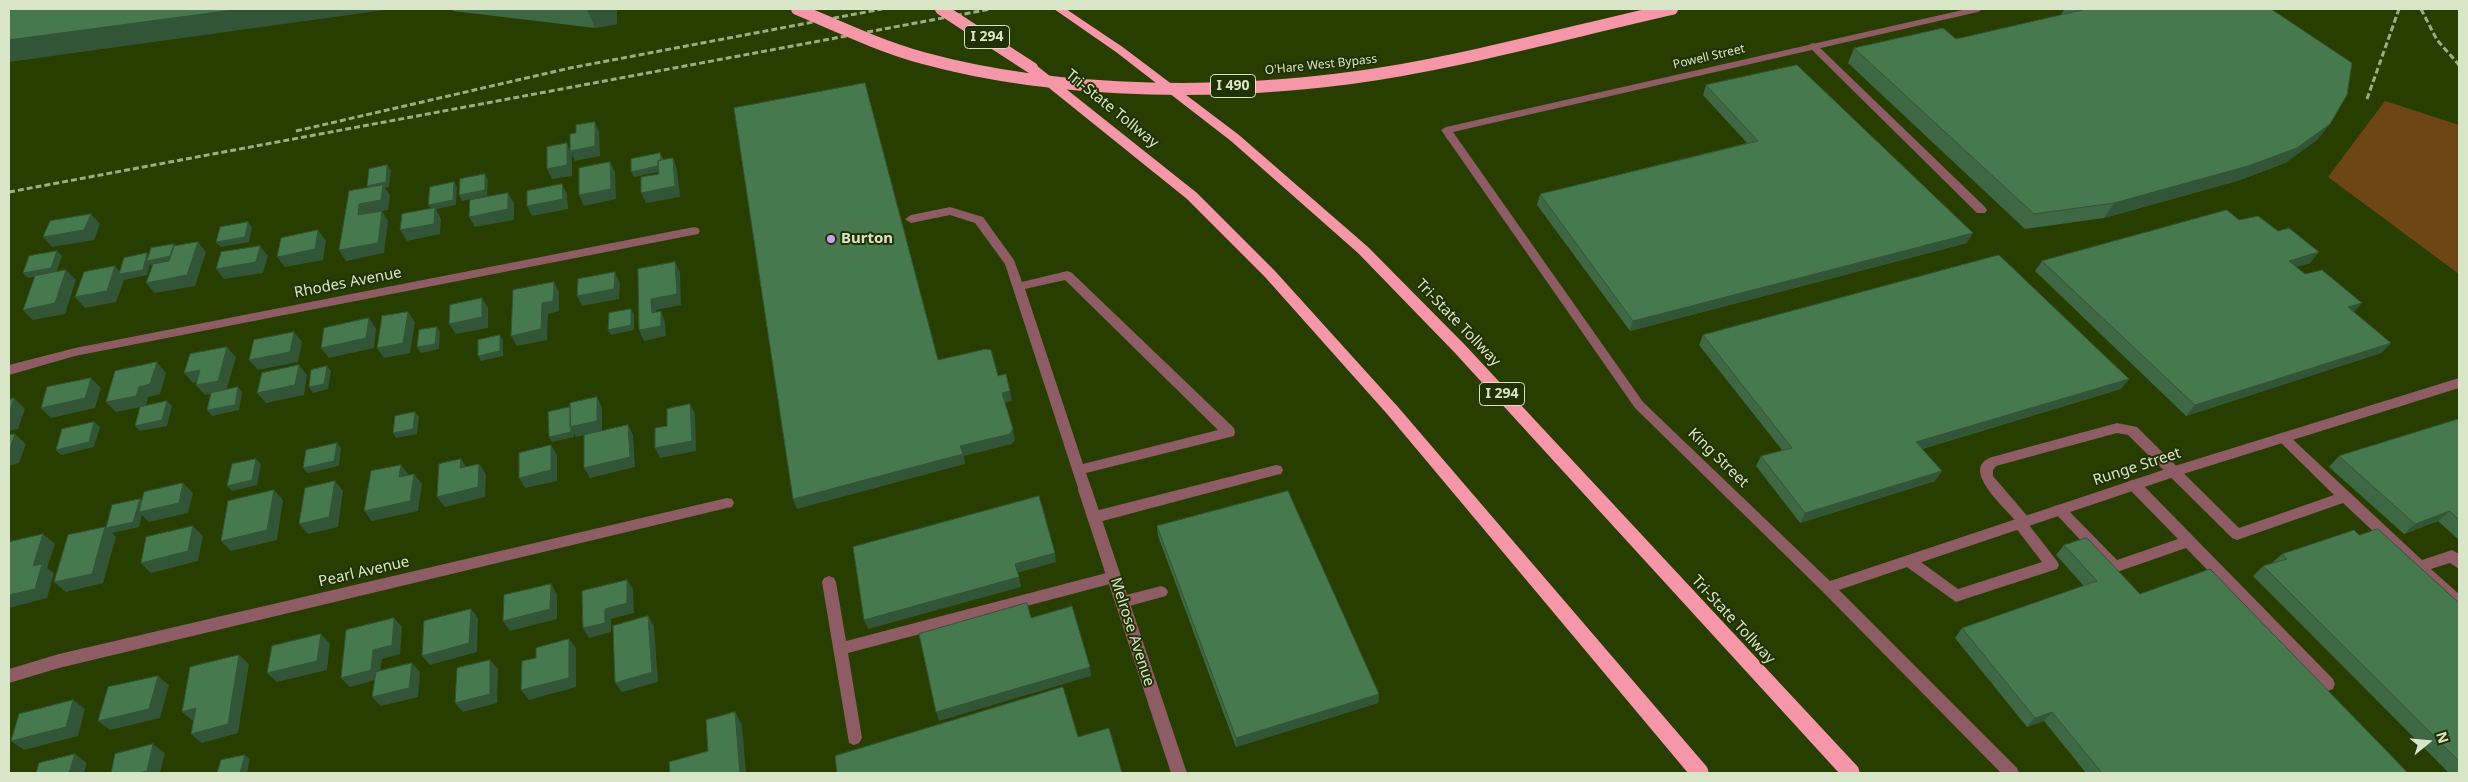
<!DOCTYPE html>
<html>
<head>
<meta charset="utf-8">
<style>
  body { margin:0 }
  #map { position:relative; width:2468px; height:782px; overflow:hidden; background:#283d00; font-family:"Noto Sans",sans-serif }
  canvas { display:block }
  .frame { position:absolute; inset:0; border:10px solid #d8e6c7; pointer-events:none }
  .north { position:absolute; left:2403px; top:717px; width:50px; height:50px; -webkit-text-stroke:4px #213104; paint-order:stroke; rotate:73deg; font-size:14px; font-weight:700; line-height:20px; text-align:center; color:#d8e6c7 }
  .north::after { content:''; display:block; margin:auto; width:18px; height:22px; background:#d8e6c7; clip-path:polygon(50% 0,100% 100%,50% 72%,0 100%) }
</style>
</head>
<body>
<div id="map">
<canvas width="2468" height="782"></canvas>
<div class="frame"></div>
<div class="north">N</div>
</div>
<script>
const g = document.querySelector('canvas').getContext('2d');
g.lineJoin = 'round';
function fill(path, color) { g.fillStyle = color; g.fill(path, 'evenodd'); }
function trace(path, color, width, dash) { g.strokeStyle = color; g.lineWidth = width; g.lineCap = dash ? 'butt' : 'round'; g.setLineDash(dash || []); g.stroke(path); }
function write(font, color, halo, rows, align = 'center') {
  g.font = font + ' "Noto Sans",sans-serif'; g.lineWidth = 4; g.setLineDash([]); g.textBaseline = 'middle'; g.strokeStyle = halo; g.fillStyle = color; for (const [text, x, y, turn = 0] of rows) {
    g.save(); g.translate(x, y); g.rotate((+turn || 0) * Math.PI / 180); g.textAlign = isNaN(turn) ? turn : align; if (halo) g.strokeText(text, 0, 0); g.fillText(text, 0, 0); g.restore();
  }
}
fill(new Path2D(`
  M2385,101L2459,125V274L2328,177Z`), '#6e4613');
fill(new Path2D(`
  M1813,43L1816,44L1985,207L1987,210L1985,213H1977L1810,48V44Z
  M950,207L983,217L1014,260L1022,282L1067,271L1071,272L1234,428L1235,432L1234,436L1086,473L1092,490L1090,494L1085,495L1080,494L1005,264L975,223L950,215L911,223L905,219L911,215ZM1065,280L1218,430L1083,464L1025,289Z
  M2117,423L2137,427L2239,528L2334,495L2276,438L2277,434H2287L2422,560L2452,550L2459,554V569L2450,563L2431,569L2459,594V609L2454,607L2343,503L2237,540L2232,538L2128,435L2117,433L1996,466L1993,470V476L2029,518L2031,522L2029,525L2057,561L2059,565L2057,569L1956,602L1904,565L1902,561L1904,557L1909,555L1914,557L1958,589L2042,562L2015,527L2013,523L2015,520C2004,507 1959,468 1992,457Z
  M1276,465L1281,466L1283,470L1281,474L1276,475L1095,523L1090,521L1088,517L1090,513L1095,511Z
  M2134,480L2139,481L2333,679L2335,684L2333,689L2328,691L2323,689L2186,548L2117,572L2108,569L2052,510L2054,506L2059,505L2064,506L2117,560L2178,539L2129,489L2127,485L2129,481Z
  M1114,571L1119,573L1121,577L1119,581L1114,583L848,653L862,738L859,743L854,745L849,743L822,582L824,578L829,576L834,578L836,582L846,641Z
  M1161,586L1166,588L1168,592L1166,596L1122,608L1117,606L1115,602L1117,598L1122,596Z`), '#8d5c65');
fill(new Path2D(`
  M1967,9H1983L1978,12L1453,132L1643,402L1830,581L2178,465L2459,378V388L2180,475L1839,590L2017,768L2019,773H2001L1823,592L1635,408L1441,130L1446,127Z
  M694,227L698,228L700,231L698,234L75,356L9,375V365L75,348Z
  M1085,485L1090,486L1092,490L1187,773H1171L1078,490L1080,486Z
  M727,498L732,499L734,503L732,507L727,508L59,668L9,683V669L59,654Z`), '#8d5c65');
fill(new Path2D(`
  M1054,9H1066L1124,48L1239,135L1368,247L1465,345L1858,767L1860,773H1839L1455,353L1358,253L1231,141L1116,52Z
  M1032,64L1036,65L1197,193L1275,271L1398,407L1707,767L1709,773H1688L1388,415L1265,277L1187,199L1028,71L1026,68Z`), '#f696a9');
trace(new Path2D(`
  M2421,9L2437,40L2459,65
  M2367,99L2399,9
  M296,131L570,68L882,9
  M9,192L991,9`), '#9cac83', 3, [6, 3]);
trace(new Path2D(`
  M797,9C838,26 879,46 923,58C1061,96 1237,96 1378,74C1477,58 1574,31 1672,9
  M941,9L1032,68`), '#f696a9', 12);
fill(new Path2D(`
  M451,9H617V24L595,28L453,11Z
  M2064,9H2271L2318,139L2285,163L2237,181L2104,218L2025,229L1848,63L1854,48L1956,39L2061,15Z
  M1706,85L1967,243L1630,331L1537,205L1540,194L1747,143L1703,95Z
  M2239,220L2310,263L2296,267L2391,343L2381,353L2186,416L2035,271L2042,261Z
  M1703,335L2121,389L1922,449L1935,481L1800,523L1756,466L1761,456L1782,450L1699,345Z
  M2459,419V540L2438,521L2404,534L2329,467L2339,456Z
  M1157,526L1379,694L1378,703L1236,747L1158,536Z
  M2359,535L2459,603V773H2449L2253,576L2263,566L2272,563L2282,554Z
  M2064,545L2140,594L2408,773H2086L2044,721L2027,727L1955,638L1962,628L2084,586L2056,555Z`), '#3d6843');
fill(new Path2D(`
  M240,9H392L9,62V40Z
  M587,9H617V24L595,28Z
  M595,122L599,132L600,156L575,161L572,155V176L552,179L547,169L567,143L570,151Z
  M2330,124L2318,139L2285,163L2237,181L2104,218L2114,203Z
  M660,153L663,158V171L634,177L631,172Z
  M673,158L677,169L680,197L646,203L641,193Z
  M610,162L615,172L616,199L584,206L579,195Z
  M387,165L391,170L389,187L385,188L390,195L388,210L382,211L388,221L384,253L346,261L339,250L358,215L359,204L370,191L367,186Z
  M485,174L488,180L487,196L462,201L459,195Z
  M454,182L457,187L456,205L436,209L441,219L440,234L407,241L400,230L432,210L428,205Z
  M562,184L567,194L568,209L532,216L527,206Z
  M508,193L514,203V220L475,227L469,217Z
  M91,214L100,224L94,240L52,247L43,237Z
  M248,222L252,227L249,242L221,247L216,242Z
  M318,230L326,241L323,260L285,267L277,257Z
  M1973,233L1967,243L1630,331L1633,321Z
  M198,242L206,252L195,286L155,293L146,283Z
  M174,244L179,249L175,262L152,266L150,264L147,275L124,280L116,302L85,308L75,297L115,266L122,274L147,253L152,259Z
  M260,246L268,256L263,273L224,279L216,269Z
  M57,251L62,256L56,273L28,278L23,273Z
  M2319,252L2310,263L2281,271L2289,261Z
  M675,262L680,272L681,305L656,310V323L652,313L651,299Z
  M66,270L76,280L65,314L33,320L23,310Z
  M615,272L620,283L619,299L582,306L577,296Z
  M554,282L559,292V311L548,314L547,340L517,346L511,336L542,303Z
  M482,298L488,308V328L456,334L449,324Z
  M2362,303L2353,313L2348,307Z
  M631,309L634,314V330L611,335L608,330Z
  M661,311L665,322L666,336L644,341L639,330Z
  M408,312L415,322L410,353L384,358L377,348Z
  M369,318L376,329L374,348L329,358L321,348Z
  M437,327L440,332L439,349L421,353L417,347Z
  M294,332L302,342L298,362L258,370L249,360Z
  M500,335L503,341V356L481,361L478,356Z
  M2391,343L2381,353L2186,416L2195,405Z
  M227,347L236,357L226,391L205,395L196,385Z
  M157,362L166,373L160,394L148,397L146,406L116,412L106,402L139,387Z
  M299,365L307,375L304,395L266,403L257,393Z
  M327,366L331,371L328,389L313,393L309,387Z
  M200,370L209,380L193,383L184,373Z
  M91,378L101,388L95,408L51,418L41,408Z
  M2129,379L2121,389L1910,452L1916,442Z
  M238,387L242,392L239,410L212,416L207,410Z
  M1010,391L1012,401L1004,403L1002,393Z
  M597,397L602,407V431L576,437L574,433V437L552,442L549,437Z
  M14,398L25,409L18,429L9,431V414Z
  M167,401L172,406L167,426L140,431L135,426Z
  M690,404L695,414L696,451L660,458L655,448Z
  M415,412L419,417L417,434L396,438L393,433Z
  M94,422L100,427L94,447L61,455L56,450Z
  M628,425L633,435L635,467L590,478L584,468Z
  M1013,429L1015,440L1012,444L964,456L965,464L797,509L793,499Z
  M15,434L26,444L19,463L9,466V452Z
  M337,443L341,448L339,466L308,473L303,468Z
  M551,445L557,455V481L525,488L519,478Z
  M256,459L261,464L257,485L232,491L227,486Z
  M461,459L468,469L460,468Z
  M479,464L486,474L485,497L445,507L437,497Z
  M401,465L409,475L399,477Z
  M1942,471L1935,481L1800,523L1805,513Z
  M414,474L422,484L418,511L372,521L364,511Z
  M335,481L343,491L338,527L308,534L299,524Z
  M183,483L193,493L188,513L149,522L142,515L139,527L112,533L116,537L103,583L66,592L54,582L105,527L106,528L140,499L145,504Z
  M274,490L283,500L277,540L231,551L221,541Z
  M2450,511L2438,521L2404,534L2415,524Z
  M193,526L203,536L198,561L151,573L141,563Z
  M43,534L55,544L47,568L54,573L47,598L9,608V595L33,566Z
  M1055,553L1056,562L1017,573L1015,564Z
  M1019,577L1021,587L868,629L864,620Z
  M627,580L633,589L634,613L611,619V632L589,638L583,628L605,609Z
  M551,584L557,594V619L510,631L503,621Z
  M471,609L478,618L477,652L430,665L422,656Z
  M648,616L654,626L658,682L622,692L615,683Z
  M394,618L402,627L400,654L382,659L379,679L350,687L341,678L373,650Z
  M321,634L330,644L327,670L277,682L267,673Z
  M569,639L576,648V687L529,700L521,690Z
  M239,655L249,664L238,733L202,743L191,734Z
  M490,660L498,669L497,703L463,712L455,703Z
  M412,663L420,672L418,697L381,706L372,697Z
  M1090,667L1091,676L939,721L936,712Z
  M158,676L169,685L160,718L110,730L98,721Z
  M1379,694L1378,703L1236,747V738Z
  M73,700L85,709L78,736L24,750L11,741Z
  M196,708L207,717L193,721L182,712Z
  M735,712L742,725L746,773H740Z
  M2052,712L2044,721L2027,727L2035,718Z
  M153,744L165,753L160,773H139Z
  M75,754L87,763L84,773H69Z
  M245,755L250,759L247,773H240Z`), '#325537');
const building = new Path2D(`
  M9,9H240L9,40Z
  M2080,9H2271L2352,63L2347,95L2330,124L2297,148L2248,166L2114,203L2034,214L1854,48L1943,28L1956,39L2082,10Z
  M1797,65L1973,233L1633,321L1540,194L1758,141L1706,85Z
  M865,83L938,360L986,349L991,350L998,376L1006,374L1010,391L1002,393L1013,429L1010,434L960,446L963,454L793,499L734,108Z
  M595,122V146L570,151V134L576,133V125Z
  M567,143V165L547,169V147Z
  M660,153L661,160L658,161V166L631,172V159Z
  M673,158L675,186L641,193V177L659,174L658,161Z
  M610,162L611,189L579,195V168Z
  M387,165L386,182L367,186L369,169Z
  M485,174V190L459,195L460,179Z
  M454,182L453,200L428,205L430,187Z
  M562,184L563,199L527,206V191Z
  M383,185L381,200L359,204L358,215L382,211L378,243L339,250L349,191Z
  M508,193V209L469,217L470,200Z
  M435,208L434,224L400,230L402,214Z
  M2227,210L2239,220L2258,216L2278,231L2289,228L2319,252L2289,261L2305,274L2322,270L2362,303L2348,307L2391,343L2195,405L2042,261Z
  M91,214L84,230L43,237L50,221Z
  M248,222L245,237L216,242L220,227Z
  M318,230L315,249L277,257L281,238Z
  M198,242L187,275L146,283L153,264L169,261L174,246Z
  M174,244L170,256L147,261L151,248Z
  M260,246L256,262L216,269L221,252Z
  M57,251L51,268L23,273L29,256Z
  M147,253L143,270L119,274L124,258Z
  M1999,255L2129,379L1916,442L1942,471L1805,513L1761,456L1792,448L1703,335Z
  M675,262L677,294L651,299L652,313L661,311V326L639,330L638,269Z
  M115,266L107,291L75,297L84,272Z
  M66,270L55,303L23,310L35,276Z
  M615,272L614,289L577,296L578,279Z
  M554,282L553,301L542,303L541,329L511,336L513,290Z
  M482,298V317L449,324L450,305Z
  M631,309V325L608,330L609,313Z
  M408,312L403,343L377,348L382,316Z
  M369,318L366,338L321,348L324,328Z
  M437,327L435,344L417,347L419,330Z
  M294,332L290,352L249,360L254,340Z
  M500,335V351L478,356V340Z
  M227,347L218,381L196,385L200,370L184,373L190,354Z
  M157,362L150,384L139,387L136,396L106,402L115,371Z
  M299,365L295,385L257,393L262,373Z
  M327,366L324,384L309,387L311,370Z
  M91,378L85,398L41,408L47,387Z
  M238,387L235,405L207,410L211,393Z
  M597,397V421L570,427V403Z
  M14,398L9,414V400Z
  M167,401L162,420L135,426L140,407Z
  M690,404L692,441L655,448V428L667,426V409Z
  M570,407L571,432L549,437L548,412Z
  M415,412L413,429L393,433L395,416Z
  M2459,419V520L2450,511L2415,524L2339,456Z
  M94,422L89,442L56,450L62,429Z
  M628,425L630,457L584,468V435Z
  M15,434L9,452V435Z
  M337,443L334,461L303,468L306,450Z
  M551,445V470L519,478V453Z
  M256,459L252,480L227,486L232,464Z
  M461,459L460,468L479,464L478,487L437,497L439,464Z
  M401,465L399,477L414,474L410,501L364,511L371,471Z
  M335,481L329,517L299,524L305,488Z
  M183,483L179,503L139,512L144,492Z
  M274,490L267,530L221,541L228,501Z
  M1288,491L1379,694L1236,738L1157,526Z
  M1039,496L1055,553L1015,564L1019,577L864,620L853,547Z
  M140,499L133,522L106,528L112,505Z
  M193,526L188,551L141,563L146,537Z
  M105,527L92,574L54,582L68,535Z
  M2378,529L2459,603V761L2263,566L2287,559L2282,554L2354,530L2359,535Z
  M43,534L33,566L42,564L35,589L9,595V542Z
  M2087,538L2140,594L2210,569L2408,773H2102L2052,712L2035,718L1962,628L2097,581L2064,545Z
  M627,580V603L605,609V623L583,628L582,591Z
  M551,584L550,609L503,621L504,595Z
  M1027,603L1031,618L1072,606L1090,667L936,712L919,634Z
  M471,609L469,643L422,656L424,621Z
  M648,616L652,672L615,683L613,626Z
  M394,618L392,645L373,650L371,670L341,678L346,630Z
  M321,634L317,661L267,673L272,646Z
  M569,639V678L521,690L522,661L536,658V648Z
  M239,655L228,724L191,734L196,708L182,712L190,667Z
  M490,660V694L455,703L457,668Z
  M412,663L409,688L372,697L376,672Z
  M158,676L149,709L98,721L108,687Z
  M1063,687L1078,737L1109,728L1122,773H837L835,756Z
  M73,700L66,727L11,741L19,714Z
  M735,712L740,773H670L669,762L708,751L706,720Z
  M153,744L147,771L139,773H111L115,754Z
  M75,754L69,773H36L39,763Z
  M245,755L240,773H217L221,760Z`);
fill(building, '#47794e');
trace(building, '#325537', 1);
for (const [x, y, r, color] of [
  [831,239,5,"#d09dfe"]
]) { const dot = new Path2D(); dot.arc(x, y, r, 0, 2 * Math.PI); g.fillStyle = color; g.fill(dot); trace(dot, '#213104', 2); }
write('12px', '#d8e6c7', '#213104', [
  ["Powell Street",1709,57,-13],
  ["O'Hare West Bypass",1321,65,-6]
]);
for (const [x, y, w] of [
  [987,37,45],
  [1233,86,45],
  [1502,394,45]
]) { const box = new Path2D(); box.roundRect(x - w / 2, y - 11.5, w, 23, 4); g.fillStyle = '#213104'; g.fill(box); trace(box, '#d8e6c7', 1); }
write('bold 14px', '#d8e6c7', null, [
  ["I 294",987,37],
  ["I 490",1233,86],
  ["I 294",1502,394]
]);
write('15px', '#d8e6c7', '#213104', [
  ["Tri-State Tollway",1112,109,39],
  ["Rhodes Avenue",348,283,-11],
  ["Tri-State Tollway",1458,323,46],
  ["King Street",1718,458,44],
  ["Runge Street",2137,467,-18],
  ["Pearl Avenue",364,572,-13],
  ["Tri-State Tollway",1733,620,47],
  ["Melrose Avenue",1132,632,72]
]);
write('bold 15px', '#d8e6c7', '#213104', [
  ["Burton",841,239]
], 'left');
</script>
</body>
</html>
